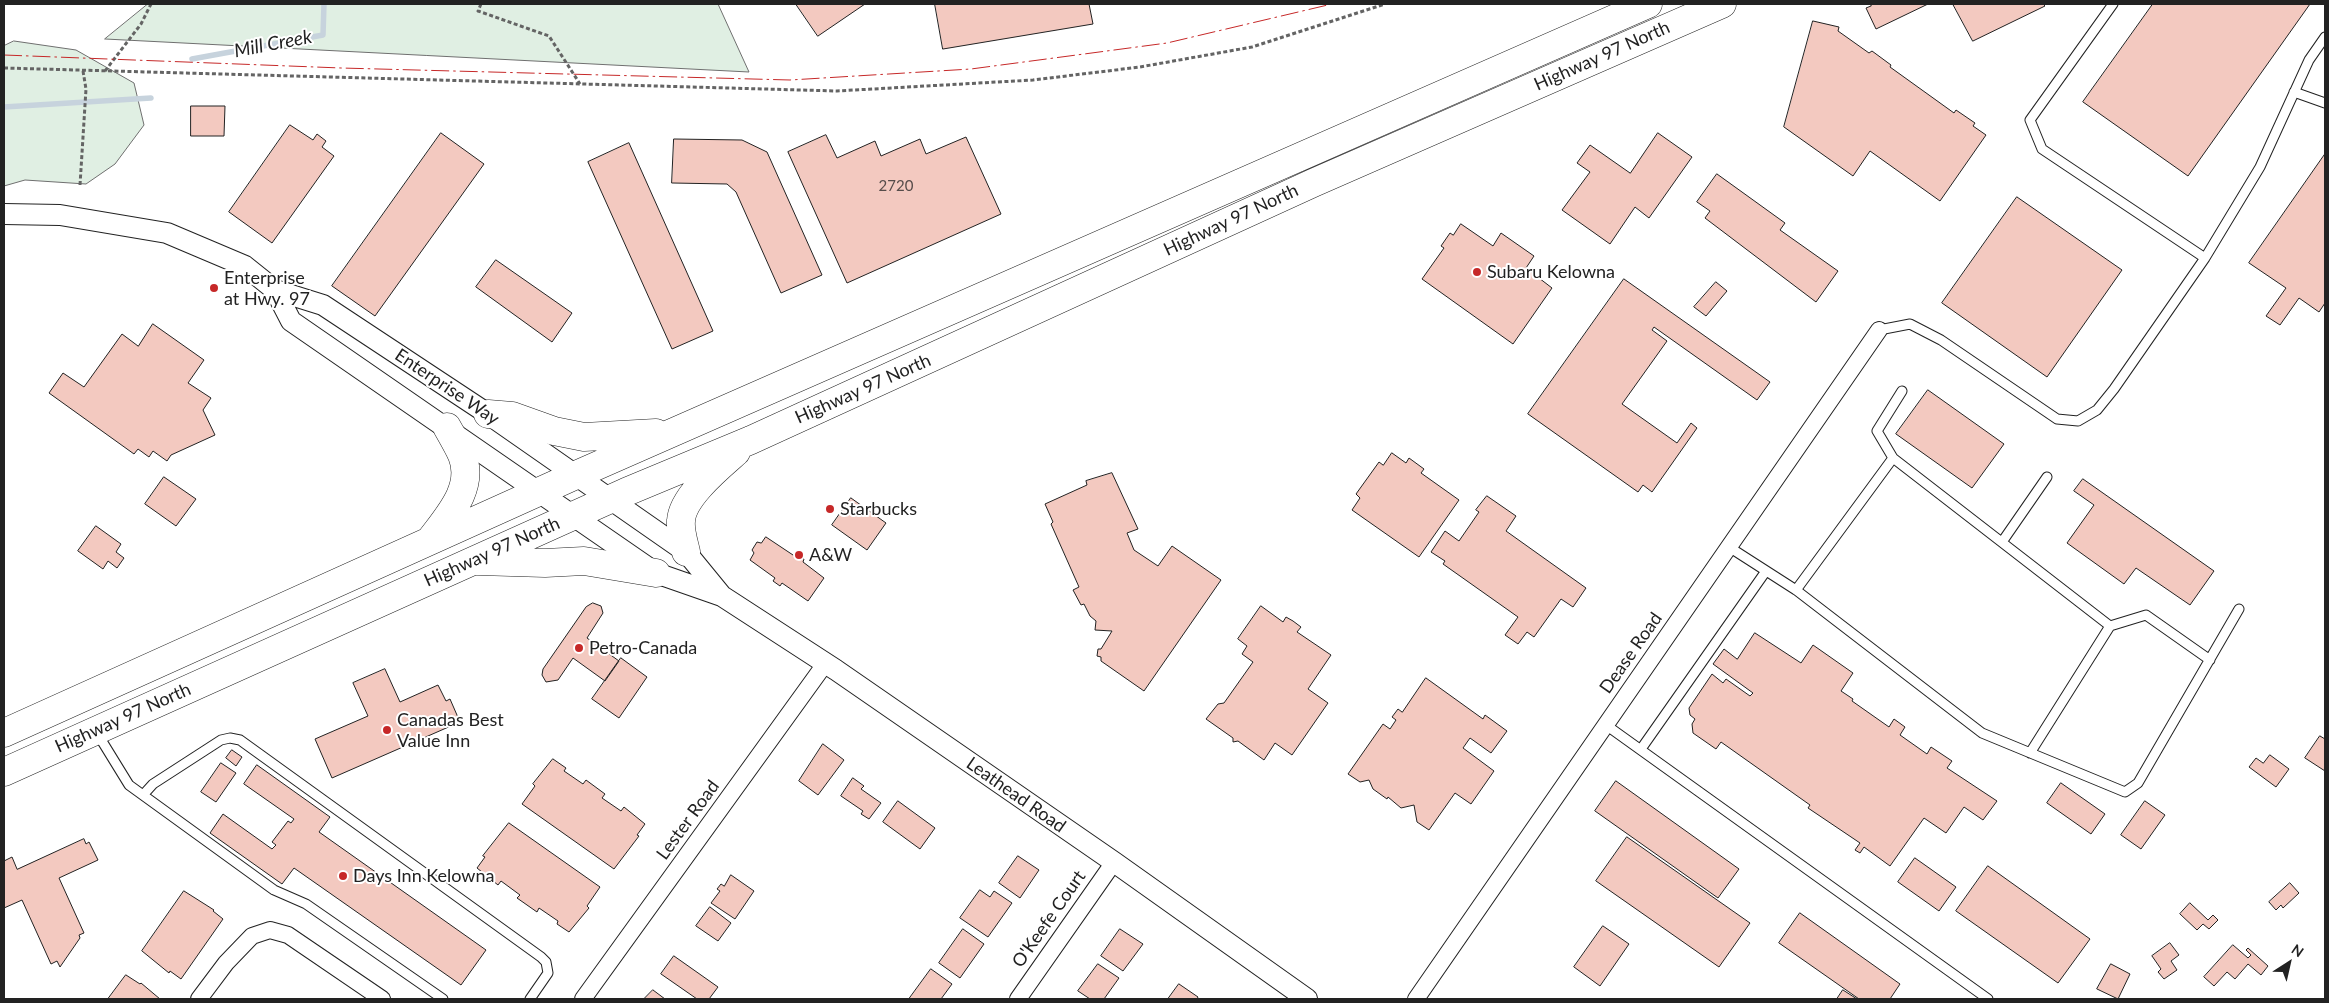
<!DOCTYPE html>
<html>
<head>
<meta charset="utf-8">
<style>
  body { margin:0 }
  #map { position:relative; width:2329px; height:1003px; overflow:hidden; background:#fff; font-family:Lato,sans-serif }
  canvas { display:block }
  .frame { position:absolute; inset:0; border:5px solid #222; pointer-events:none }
  .north { position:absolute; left:2264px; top:938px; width:50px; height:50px; -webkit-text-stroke:4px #fff; paint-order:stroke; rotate:35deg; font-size:14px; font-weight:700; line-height:20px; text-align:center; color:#222 }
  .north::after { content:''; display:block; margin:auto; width:18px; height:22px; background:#222; clip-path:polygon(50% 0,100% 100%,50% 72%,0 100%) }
</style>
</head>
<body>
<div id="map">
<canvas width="2329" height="1003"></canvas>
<div class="frame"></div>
<div class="north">N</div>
</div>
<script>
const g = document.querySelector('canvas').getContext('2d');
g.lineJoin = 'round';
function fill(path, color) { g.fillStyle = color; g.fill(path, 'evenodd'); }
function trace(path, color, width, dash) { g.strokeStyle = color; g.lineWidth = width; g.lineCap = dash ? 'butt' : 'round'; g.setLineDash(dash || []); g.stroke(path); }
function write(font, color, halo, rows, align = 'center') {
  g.font = font + ' Lato,sans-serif'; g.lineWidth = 4; g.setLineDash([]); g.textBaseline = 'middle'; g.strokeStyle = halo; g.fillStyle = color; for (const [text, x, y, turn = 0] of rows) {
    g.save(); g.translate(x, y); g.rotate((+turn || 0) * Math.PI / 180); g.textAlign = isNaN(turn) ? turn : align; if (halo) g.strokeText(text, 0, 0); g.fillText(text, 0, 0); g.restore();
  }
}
const green = new Path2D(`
  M148,4H718L749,72L105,39Z
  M14,41L76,50L134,83L144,125L115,164L86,184L25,180L4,186V46Z`);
fill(green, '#e0efe3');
trace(green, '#6f6f6f', 1);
trace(new Path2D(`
  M192,59L323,35L324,4
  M4,107L151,98`), '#c7d3dd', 5.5);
const building = new Path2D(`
  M796,4H865L818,36Z
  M935,4H1089L1093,24L943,49Z
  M1870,4H1928L1876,29L1866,8L1871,6Z
  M1953,4H2043L2045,6L1973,41Z
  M2153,4H2310L2188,176L2083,102Z
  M1813,21L1839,27L1838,31L1869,53L1872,51L1891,65L1890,67L1954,113L1956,110L1975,123L1973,126L1986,135L1940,201L1870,151L1853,176L1784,127Z
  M191,106H225L224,136H191Z
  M290,125L313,140L317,134L326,141L322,147L334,156L272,243L229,212Z
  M441,133L484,164L375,316L332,286Z
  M1658,133L1692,157L1649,218L1635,207L1610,244L1562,210L1590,172L1577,163L1590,145L1630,173Z
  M826,135L837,158L875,141L881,156L920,139L926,154L966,137L1001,214L847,283L788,152Z
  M674,139L742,140L767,152L822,275L781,293L736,192L727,184L672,183Z
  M629,143L713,331L672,349L588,162Z
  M2325,154V303L2319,312L2299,298L2280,325L2266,316L2286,288L2249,263Z
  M1717,174L1785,223L1780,230L1838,271L1816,302L1705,218L1710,211L1697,202Z
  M2017,197L2122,270L2047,377L1942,303Z
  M1461,224L1493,246L1501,233L1534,256L1526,268L1552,288L1513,344L1422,279L1444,248L1441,246L1450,233L1453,235Z
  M496,260L572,313L552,342L476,287Z
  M1624,279L1770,382L1757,400L1654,327L1652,330L1667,341L1622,404L1677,443L1691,423L1697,428L1652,492L1643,485L1638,492L1528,414Z
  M1716,282L1727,291L1706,316L1694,307Z
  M153,324L204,360L188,383L211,398L203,410L215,435L171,455L167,461L153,451L149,457L138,449L134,454L49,393L63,373L84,387L122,334L138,346Z
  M1928,390L2004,444L1972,488L1896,434Z
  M1392,453L1406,463L1409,458L1424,469L1421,473L1459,500L1419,557L1352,510L1360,498L1356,494L1379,462L1383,465Z
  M1112,473L1138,529L1127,533L1134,550L1158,566L1172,546L1221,580L1144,691L1101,661V657L1097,656L1098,649H1101L1112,631L1095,630L1096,621L1090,616L1084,604L1081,605L1073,590L1079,587L1051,524L1053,522L1045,504L1087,485L1086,481Z
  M164,477L196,499L176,526L145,504Z
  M2083,479L2214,571L2190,605L2136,568L2124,584L2067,543L2094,505L2074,491Z
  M1487,496L1516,516L1506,531L1586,588L1573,607L1561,599L1534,637L1527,632L1518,644L1505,635L1518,617L1443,564L1445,561L1431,552L1445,531L1459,541L1479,512L1476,510Z
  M851,498L886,523L867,550L832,525Z
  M96,526L121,544L116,552L124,558L117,568L108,561L103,569L78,551Z
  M766,537L796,557L799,556L804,559L803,562L824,578L808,601L782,583L780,586L773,581L775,578L750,560L754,553L752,550L757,542L761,543Z
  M593,603L601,606L603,613L587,638L619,661L605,681L573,658L558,680L546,682L542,675L543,669L586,607Z
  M1261,606L1283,622L1286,617L1293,621L1301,627L1297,632L1331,655L1308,689L1328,703L1292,755L1275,743L1264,760L1238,741L1233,742V738L1206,719L1218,704L1224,703L1253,662L1242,654L1247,646L1238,639Z
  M1755,633L1801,663L1813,645L1853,673L1841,691L1853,699L1852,701L1889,727L1894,719L1905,727L1900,735L1927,754L1931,747L1952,761L1947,768L1997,801L1983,820L1964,807L1946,833L1924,818L1890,866L1864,847L1860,853L1855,850L1860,843L1808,808L1810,805L1721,742L1716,749L1693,733L1692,724L1695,719L1690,715L1689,708L1712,674L1723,683L1726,679L1750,696L1753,693L1713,664L1724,649L1737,659Z
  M621,658L647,677L619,718L592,699Z
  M385,669L400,702L438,685L446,701L450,699L460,722L332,778L315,739L368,716L353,683Z
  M1426,678L1483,719L1485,715L1507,731L1491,753L1470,738L1463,748L1494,771L1471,804L1455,793L1429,830L1417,822L1414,805L1401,808L1388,797L1387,799L1373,789L1369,780L1360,782L1348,774L1383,724L1390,729L1396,720L1392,717L1398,709L1402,712Z
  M2320,736L2325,739V771L2305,758Z
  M823,744L844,760L818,795L799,781Z
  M232,750L242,757L236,766L226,758Z
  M2270,755L2289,769L2276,787L2249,767L2256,758L2263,763Z
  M553,759L566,768L564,771L583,784L586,780L605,794L602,798L621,811L624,807L645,824L637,835L639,836L614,869L522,804L535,786L533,784Z
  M221,763L236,773L216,802L201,792Z
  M257,765L330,817L319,832L486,950L461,985L294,868L282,884L210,833L223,814L272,849L276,845L272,842L288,821L291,823L294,819L244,784Z
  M853,778L864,786L861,789L881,803L869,819L861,814L863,811L841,796Z
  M1616,781L1739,869L1718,898L1595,811Z
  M2061,783L2105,814L2091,834L2047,803Z
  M898,801L935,828L920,849L883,822Z
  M2145,801L2165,815L2141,849L2121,835Z
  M509,823L600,887L587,906L589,908L569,932L557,924L558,921L539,908L537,912L517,898L520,895L501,881L498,885L477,868L485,857L483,856Z
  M1627,837L1750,923L1719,967L1596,881Z
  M84,839L86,844L89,842L98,860L59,878L84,933L79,935L80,938L60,967L57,961L51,964L22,900L4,908V861L12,857L17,869Z
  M1018,856L1039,870L1020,898L999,883Z
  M1915,858L1956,887L1939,911L1898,882Z
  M1988,866L2090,939L2058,983L1956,911Z
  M731,875L754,891L735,919L711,903L720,891L717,889L721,884L724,886Z
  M2290,883L2299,893L2283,908L2281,905L2276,910L2269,902Z
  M980,890L990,897L994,891L1012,903L988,937L960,918Z
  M184,891L214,910L213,911L223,919L181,979L170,971L169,973L142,951Z
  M2190,903L2208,920L2213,915L2218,920L2209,929L2203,924L2197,930L2180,914Z
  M710,907L731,923L718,941L696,926Z
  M1800,913L1900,984L1890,999H1859L1779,943Z
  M1603,926L1629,944L1600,986L1574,967Z
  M963,929L984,944L960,978L939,963Z
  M1120,929L1143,944L1123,971L1101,956Z
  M2170,943L2179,955L2171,961L2177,970L2164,979L2158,972L2161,969L2152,956Z
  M2233,945L2248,958L2251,955L2246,950L2248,948L2268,966L2261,975L2248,964L2235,979L2227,972L2214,986L2204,977Z
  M674,956L718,987L709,999H697L661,974Z
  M1098,964L1119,978L1104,999H1090L1078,991Z
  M2111,964L2130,974L2118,999L2097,989Z
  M931,969L952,984L941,999H909Z
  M126,975L140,984L141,983L160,999H108Z
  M1179,984L1198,997L1197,999H1168Z
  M653,990L665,999H644Z
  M1843,990L1857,999H1837Z`);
fill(building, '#f3c9c0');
trace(building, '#222', 1);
const service = new Path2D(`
  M2113,4L2030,120L2042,149L2205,258
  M2294,92L2325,103
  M1879,330L1910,324L1941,340L2057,419L2078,421L2097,410L2114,389L2205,258L2260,167L2309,60L2325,37
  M1902,391L1877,431L1893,458L2110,626
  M2002,542L2047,477
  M1729,547L1796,590L1982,733L2125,792L2138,783L2239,609
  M1796,590L1893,458
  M1606,725L1988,999
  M97,733L129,785L274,890L306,904L443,999
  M1641,749L1766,571
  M2030,753L2110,626L2146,615L2210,660
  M143,795L153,784L221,740L230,738L240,740L541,957L546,962L548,973L530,999`);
const minor = new Path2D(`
  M199,999L226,963L252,936L270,930L288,935L382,999
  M583,999L825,664
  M1018,999L1114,862
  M1416,999L1879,330`);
const tertiary = new Path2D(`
  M4,214L60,215L167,233L245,266L275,290L323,305L488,414L686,552L722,596
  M275,290L291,321L656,573L722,596L836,670L1114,862L1307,999`);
const trunk = new Path2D(`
  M488,414L512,416L554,431L584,437L656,433
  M431,539C449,515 475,487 462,455C458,446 452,436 447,427
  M686,552C684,543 680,531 681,521C682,497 719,467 736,452
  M478,561L545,563L584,561L656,573
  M4,733L576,475L1648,4
  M4,772L626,492L751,440L1313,183L1722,4`);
trace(service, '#222', 11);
trace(minor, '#222', 18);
trace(tertiary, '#222', 22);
trace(trunk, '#222', 29);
trace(new Path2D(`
  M481,4L478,11L549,36L580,84
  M4,68L837,91L1033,80L1140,67L1252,47L1385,4
  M105,71L141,24L151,4
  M80,185L86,89L83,71`), '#646464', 3, [4, 2.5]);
trace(service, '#fff', 9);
trace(minor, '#fff', 16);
trace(tertiary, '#fff', 20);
trace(trunk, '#fff', 28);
trace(new Path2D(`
  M4,55L341,68L790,80L971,69L1167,43L1332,4`), '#c62828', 1, [18, 4, 2.5, 4]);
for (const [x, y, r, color] of [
  [1477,272,5,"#c62828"],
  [214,288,5,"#c62828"],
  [830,509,5,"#c62828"],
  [799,555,5,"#c62828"],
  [579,648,5,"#c62828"],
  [387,730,5,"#c62828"],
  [343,876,5,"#c62828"]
]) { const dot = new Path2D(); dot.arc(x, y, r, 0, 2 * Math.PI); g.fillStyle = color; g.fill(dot); trace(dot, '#fff', 2); }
write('15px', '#564c4a', null, [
  ["2720",896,186]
]);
write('18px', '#222', '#fff', [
  ["Highway 97 North",1602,56,-24],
  ["Highway 97 North",1231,220,-25],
  ["Enterprise Way",447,387,34],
  ["Highway 97 North",863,389,-24],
  ["Highway 97 North",492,552,-24],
  ["Dease Road",1631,653,-55],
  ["Highway 97 North",123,718,-24],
  ["Leathead Road",1016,795,35],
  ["Lester Road",688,820,-54],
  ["O'Keefe Court",1049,919,-55]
]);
write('18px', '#222', '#fff', [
  ["Subaru Kelowna",1487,272],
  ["Enterprise",224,278],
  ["at Hwy. 97",224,299],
  ["Starbucks",840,509],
  ["A&W",809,555],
  ["Petro-Canada",589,648],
  ["Canadas Best",397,720],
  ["Value Inn",397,741],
  ["Days Inn Kelowna",353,876]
], 'left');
write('italic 19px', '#222', '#fff', [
  ["Mill Creek",273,44,-11]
]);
</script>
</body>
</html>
